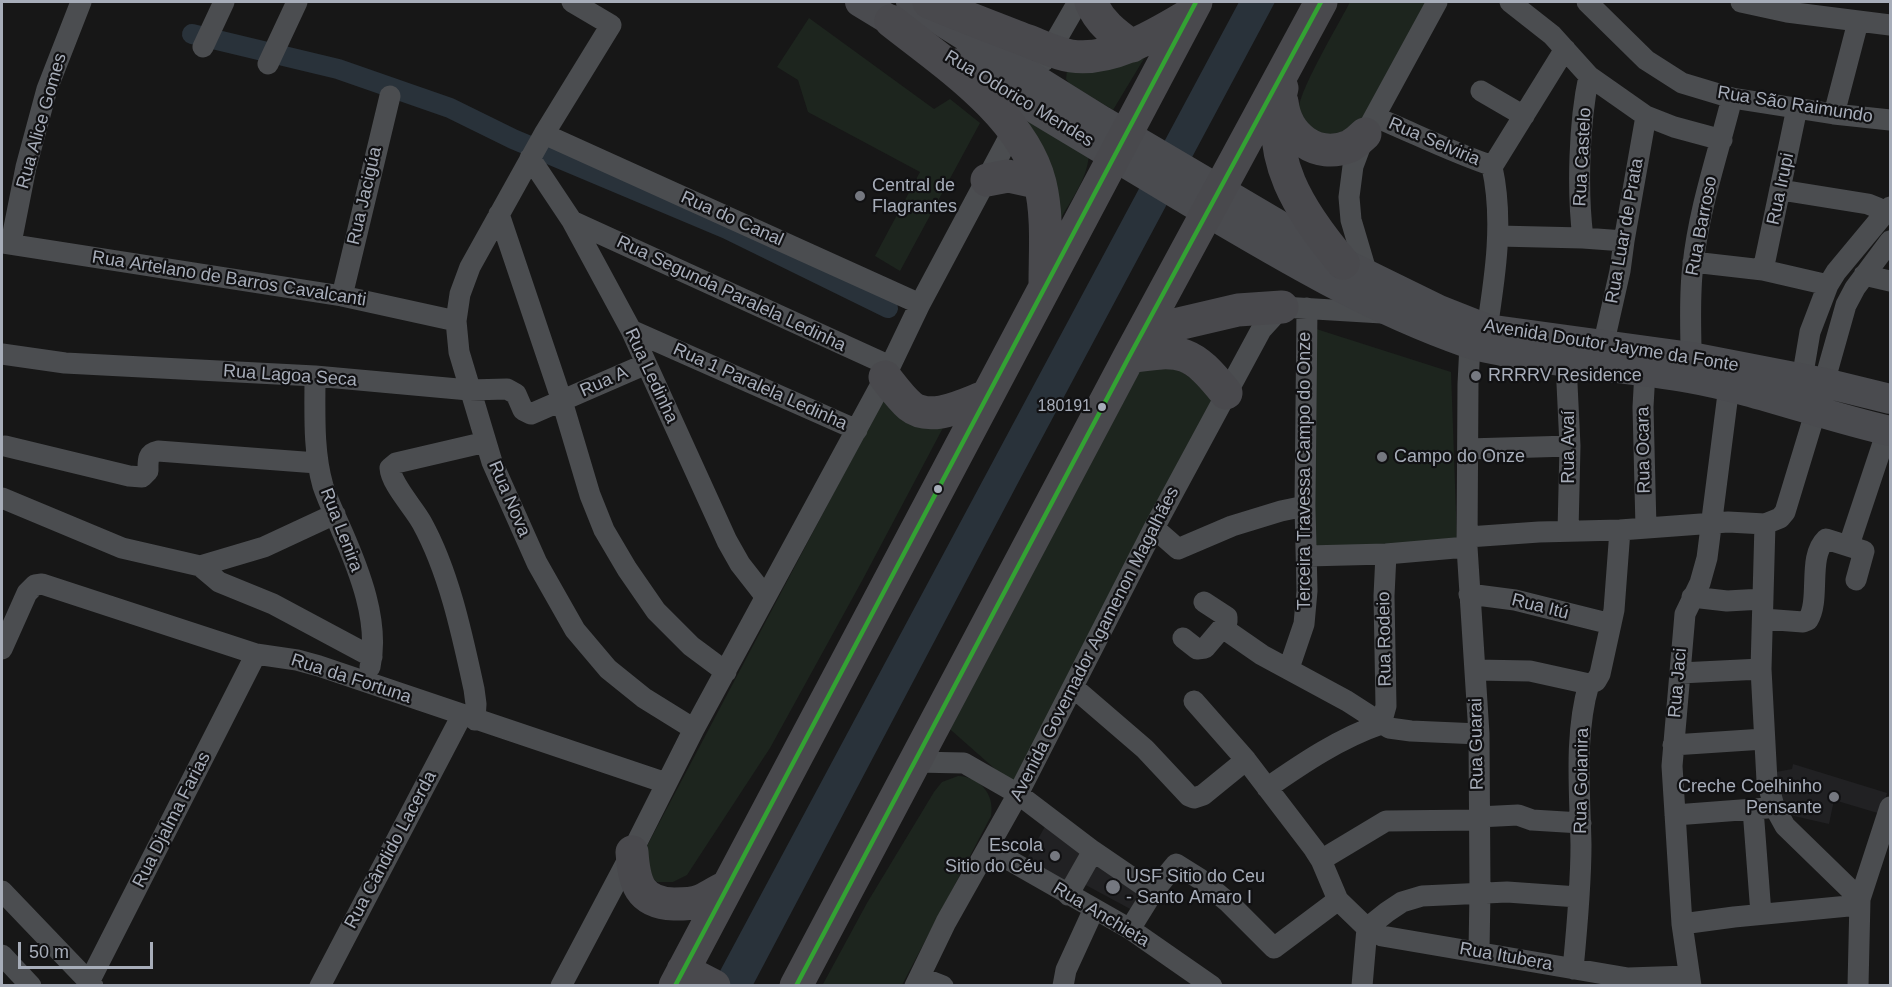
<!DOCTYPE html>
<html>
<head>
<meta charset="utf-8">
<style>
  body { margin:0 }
  #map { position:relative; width:1892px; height:987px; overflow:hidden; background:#171717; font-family:Helvetica,sans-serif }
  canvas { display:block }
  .frame { position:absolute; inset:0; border:3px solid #a7adb9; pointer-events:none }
  .scale { position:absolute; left:18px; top:942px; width:135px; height:27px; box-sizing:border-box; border:3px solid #a7adb9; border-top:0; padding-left:8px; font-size:18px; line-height:21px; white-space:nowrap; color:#a7adb9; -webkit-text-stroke:4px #111113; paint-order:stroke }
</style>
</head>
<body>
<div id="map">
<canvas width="1892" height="987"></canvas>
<div class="frame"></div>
<div class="scale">50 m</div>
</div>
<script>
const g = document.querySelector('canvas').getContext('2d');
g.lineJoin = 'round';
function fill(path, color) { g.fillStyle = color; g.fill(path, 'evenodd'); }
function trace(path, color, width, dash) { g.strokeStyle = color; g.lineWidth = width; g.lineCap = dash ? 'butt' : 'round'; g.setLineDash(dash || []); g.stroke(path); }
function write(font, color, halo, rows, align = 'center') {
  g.font = font + ' Helvetica,sans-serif'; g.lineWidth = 4.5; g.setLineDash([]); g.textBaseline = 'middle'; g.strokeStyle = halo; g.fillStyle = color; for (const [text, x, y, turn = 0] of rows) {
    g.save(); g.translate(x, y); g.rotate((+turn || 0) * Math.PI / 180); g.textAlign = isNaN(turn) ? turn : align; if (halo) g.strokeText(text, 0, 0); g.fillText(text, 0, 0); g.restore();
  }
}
fill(new Path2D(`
  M1793,764L1887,793L1881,814L1834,800L1829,824L1794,816L1785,809L1776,772L1792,769Z
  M1047,823L1085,851L1066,884L1025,862Z
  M1093,863L1145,890L1134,911L1082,883Z`), '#212123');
fill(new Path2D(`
  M1350,2H1426L1358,128L1316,138C1311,131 1301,119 1299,110C1297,94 1341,20 1350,2Z
  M809,18L934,109L950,99L980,123L900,271L875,256L920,172L808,112L798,80L777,67Z
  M1148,52L1113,110L1069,83L1066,79L1067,70Z
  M1015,105L1089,151C1089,176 1073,197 1061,218Z
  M1310,327L1451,372L1457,541L1309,549Z
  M1155,353L1217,397L1012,784L943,723L1132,361Z
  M885,396L945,424L863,579L770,748L687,875L673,882H657L648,873L647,846Z
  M958,776C980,777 995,794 991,816L902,985L822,986L867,903L934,792L942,782Z`), '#1d251e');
fill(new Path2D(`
  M1239,2H1275L1019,481L753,985L712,986Z`), '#29323a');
trace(new Path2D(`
  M192,34L338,69L450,108L513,139L727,229L888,308`), '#29323a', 20);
trace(new Path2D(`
  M572,2L611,25L544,134L470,267L460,294L456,321L459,352L492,462L537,563L575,630L608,669L644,698L694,729
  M1510,2L1552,35L1589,76L1646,116L1674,127L1722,140
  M1587,2L1646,60L1682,83L1732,98L1834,114L1890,120
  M1741,2L1787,12L1890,25
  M203,47L224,2
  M1044,61L1078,2
  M268,64L297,2
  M1481,91L1524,116
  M1834,114L1858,22
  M1375,117C1414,133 1453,153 1493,166
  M544,134L920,304
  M530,158L572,221L631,330L727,541L740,564L765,596
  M1781,190L1868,204L1878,208L1884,215
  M499,214L562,401L590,495L604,530L627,569L656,611L691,646L726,672
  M572,221L890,366
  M1498,236L1583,238L1624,241
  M1583,238C1577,191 1579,122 1589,76
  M2,243L342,296L456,321
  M11,243L26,167L47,89L81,2
  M1693,262L1763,270L1828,285
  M1763,270L1797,108
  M1367,274L1351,220L1349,197L1353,166L1365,134L1437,2
  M1864,275L1890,281
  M342,296L390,96
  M1487,329C1495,277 1504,220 1492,167L1565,49
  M631,330L857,430
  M1470,344L1468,384L1467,547L1479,734L1480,892L1479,951
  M1603,346L1620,271L1624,241L1646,116
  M2,354L65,363L315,376L469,390L507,389L516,394L523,410L531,414L646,364
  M1691,357C1691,326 1689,295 1693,265C1699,208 1718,154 1732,98
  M1566,363L1570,446L1568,531
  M1645,371L1643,407L1646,528
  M315,376C315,413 313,451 323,486C328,501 335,515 341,529C359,570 380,622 370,667
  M1802,379L1810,332L1828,285L1836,272L1890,207
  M1824,383L1846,305L1855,288L1890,241
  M1816,410L1785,512L1780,518L1765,524L1761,669L1767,781L1774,806L1785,826L1860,899
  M5,446L129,476L142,477L148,471C148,461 147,453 158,451L317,463
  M1468,449L1570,446
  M2,498L122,548L200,566L219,582L273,604L372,657
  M1154,528L1178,549L1232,526L1281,511L1305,506
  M1468,537L1539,532L1620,530L1728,522L1765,524
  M1849,545L1887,431
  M1307,556L1386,554L1467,547
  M200,566L264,547L335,514
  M1469,594L1515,600L1611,624
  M1692,597L1727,601L1763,599
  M1763,619L1803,622L1808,620C1821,599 1807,557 1826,539L1864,551L1856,580
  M1223,628L1262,655L1347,701L1389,728L1411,731L1479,734
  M1183,638L1197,649L1205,648L1227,622V617L1204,602
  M2,649L27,593L35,585L42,584L256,654L297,660L319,666L666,783
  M1289,668L1304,624L1307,591L1305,506L1307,308
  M1476,670L1530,671L1589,684
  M1680,673L1761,669
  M1073,687L1145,749L1189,796L1194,798L1203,795L1246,760
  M1194,701L1246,760L1314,849L1321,860L1338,900L1367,928L1382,936L1628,978L1688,976
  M475,720L476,704L474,689C462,634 449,572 422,523C414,508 391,484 390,468L396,463L486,442
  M1381,724L1386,706L1384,596L1386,554
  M1673,745L1764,739
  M916,762L964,763L1018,794L1093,851L1153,892
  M1267,788C1303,763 1340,738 1381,724
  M1753,809L1761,914
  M1675,815L1767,808
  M1478,817L1518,815L1532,820L1581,823
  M988,848L1130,929L1212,986
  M1321,860L1386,821L1479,820
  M2,891L93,986
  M1068,895L1093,851
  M1682,924L1734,917L1859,905
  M1130,929L1153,892L1176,864L1200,879L1229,903L1274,948L1338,900
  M2,955L31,986
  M1573,969C1577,928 1581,886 1581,845C1580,793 1574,734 1589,684L1596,681L1600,674L1614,610L1620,530
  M920,977L943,986
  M87,986L256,654
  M320,986L462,715
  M561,986L632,852L694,729L885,377L920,304L1014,128
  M915,986L946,922L1018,794L1154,528L1261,330L1282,307L1382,313
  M1063,986L1066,970L1094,909
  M1362,986L1367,928L1387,912L1402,902L1422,896L1507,892L1578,897
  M1691,986L1682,924L1672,766L1685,614L1700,583L1707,558L1729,386
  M1858,986L1860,899L1890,807`), '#4b4d50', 21);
trace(new Path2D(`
  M860,2L911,33
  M911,2L1102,121L1343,263L1439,310L1487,329L1691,357L1825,383L1890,399
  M959,63C1033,108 1108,152 1182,197C1273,251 1367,308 1468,343C1480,347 1494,349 1507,352C1567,365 1628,367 1689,378C1757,390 1823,416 1890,431`), '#4a4b4f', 30);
trace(new Path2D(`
  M929,2C962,16 994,28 1028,41C1041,46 1057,54 1071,56C1111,62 1155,35 1187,16
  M1091,2C1099,22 1115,34 1132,46
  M891,21C944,63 1023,115 1040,183C1048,216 1045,251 1045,284
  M1282,88C1264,158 1300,212 1343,263
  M1282,102C1286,136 1316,160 1350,146C1355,143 1361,138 1365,134
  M987,180L1008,176L1040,183
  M1144,332L1238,310L1282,307
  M1129,357C1183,348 1192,351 1226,393
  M885,377C893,387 900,397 910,406C931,423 965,404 987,396
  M632,852C634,882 639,903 674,904C683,904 694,904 702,900C711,896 719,890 728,886
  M683,970L714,986
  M675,986L1196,2
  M796,986L1129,357L1321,2`), '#49494d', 33);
trace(new Path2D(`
  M675,986L1196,2
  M796,986L1129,357L1321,2`), '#33a233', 4.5);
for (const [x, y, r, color] of [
  [860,196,6,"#757880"],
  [1476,376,6,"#757880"],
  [1102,407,5,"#a7adb9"],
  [1382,457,6,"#757880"],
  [938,489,5,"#a7adb9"],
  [1834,797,6,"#757880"],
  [1055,856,6,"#757880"],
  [1113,887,8,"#757880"]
]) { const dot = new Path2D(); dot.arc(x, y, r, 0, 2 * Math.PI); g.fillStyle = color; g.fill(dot); trace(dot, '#111113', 2); }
write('16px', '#a7adb9', '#111113', [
  ["180191",1091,407]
], 'right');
write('18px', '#a7adb9', '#111113', [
  ["Rua Odorico Mendes",1019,99,31],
  ["Rua São Raimundo",1795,105,9],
  ["Rua Alice Gomes",42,121,-74],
  ["Rua Selviria",1434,142,23],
  ["Rua Castelo",1583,157,-87],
  ["Rua Irupi",1781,189,-78],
  ["Rua Jacigúa",365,196,-77],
  ["Rua do Canal",732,219,24],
  ["Rua Barroso",1702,226,-79],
  ["Rua Luar de Prata",1625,231,-80],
  ["Rua Artelano de Barros Cavalcanti",229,279,9],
  ["Rua Segunda Paralela Ledinha",731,294,25],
  ["Avenida Doutor Jayme da Fonte",1611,346,9],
  ["Rua Lagoa Seca",290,376,4],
  ["Rua Ledinha",651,376,65],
  ["Rua A",604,382,-24],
  ["Rua 1 Paralela Ledinha",760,387,24],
  ["Rua Avaí",1569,447,-90],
  ["Rua Ocara",1644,450,-91],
  ["Terceira Travessa Campo do Onze",1305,471,-90],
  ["Rua Nova",509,499,67],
  ["Rua Lenira",341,530,69],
  ["Rua Itú",1540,607,14],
  ["Rua Rodeio",1385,639,-91],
  ["Avenida Governador Agamenon Magalhães",1095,644,-63],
  ["Rua da Fortuna",351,679,18],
  ["Rua Jaci",1678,683,-85],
  ["Rua Guarai",1477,744,-91],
  ["Rua Goianira",1582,781,-89],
  ["Rua Djalma Farias",172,820,-63],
  ["Rua Cândido Lacerda",391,850,-62],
  ["Rua Anchieta",1101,915,31],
  ["Rua Itubera",1506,957,10]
]);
write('18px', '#a7adb9', '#111113', [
  ["Central de",872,186],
  ["Flagrantes",872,207],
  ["RRRRV Residence",1488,376],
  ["Campo do Onze",1394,457],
  ["Creche Coelhinho",1822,787,"right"],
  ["Pensante",1822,808,"right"],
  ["Escola",1043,846,"right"],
  ["Sitio do Céu",1043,867,"right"],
  ["USF Sitio do Ceu",1126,877],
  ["- Santo Amaro I",1126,898]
], 'left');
</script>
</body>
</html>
